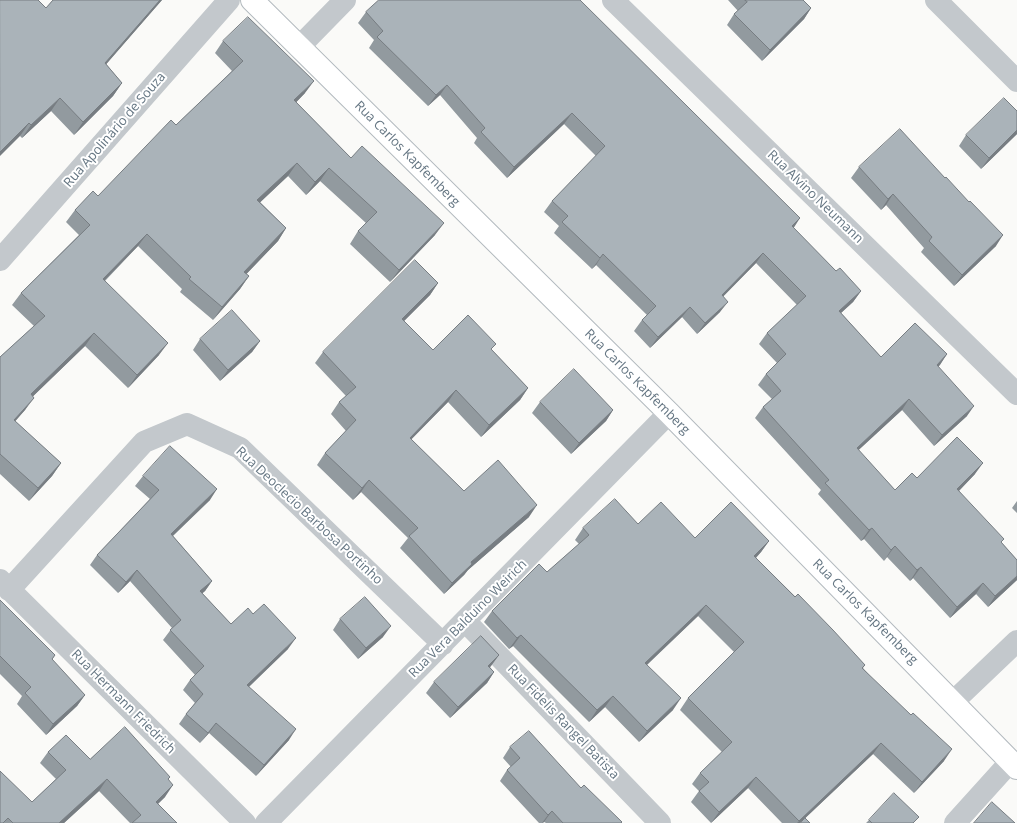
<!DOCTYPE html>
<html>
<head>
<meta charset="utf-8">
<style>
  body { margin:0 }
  canvas { display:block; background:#fafaf8 }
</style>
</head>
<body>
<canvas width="1017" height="823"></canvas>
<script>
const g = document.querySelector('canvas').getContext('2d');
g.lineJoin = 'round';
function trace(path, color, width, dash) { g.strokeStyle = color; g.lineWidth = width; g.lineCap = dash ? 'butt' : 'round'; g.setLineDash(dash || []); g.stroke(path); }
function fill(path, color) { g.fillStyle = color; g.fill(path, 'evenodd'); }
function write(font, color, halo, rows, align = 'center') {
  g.font = font + ' "Open Sans",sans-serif'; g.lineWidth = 4; g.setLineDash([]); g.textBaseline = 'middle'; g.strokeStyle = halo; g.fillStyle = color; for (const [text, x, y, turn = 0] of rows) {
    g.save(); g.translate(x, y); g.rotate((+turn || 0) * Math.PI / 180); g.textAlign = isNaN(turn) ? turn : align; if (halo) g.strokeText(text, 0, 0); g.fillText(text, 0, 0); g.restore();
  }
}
const secondary = new Path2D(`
  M252,0L669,413L1017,768`);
trace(secondary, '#b3babf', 24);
trace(new Path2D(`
  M613,0L1017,394
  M936,0L1017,81
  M299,47L345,0
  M0,260L229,0
  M0,580L245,823
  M9,590L144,442L187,424L240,448L443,644
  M465,621L660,823
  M953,702L1017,641
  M266,823L669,413
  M955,823L1011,761`), '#c3c8cc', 22);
trace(secondary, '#fff', 22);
fill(new Path2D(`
  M53,0H162L106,64L122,83L113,96L74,135L51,111L22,138L20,136L46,8Z
  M379,0L793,228L836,271L861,291L853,302L841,313L881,357L947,354L938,367L967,416L934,446L902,410L858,450L895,490L917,478L975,474L959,491L1001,542L1017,560V580L988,607L976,594L950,618L913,578L910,581L887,557L884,561L864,539L861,541L818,494L821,490L755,418L763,407L772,399L758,385L766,374L777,363L759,344L767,333L797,305L756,263L723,296L720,312L697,334L682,317L650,348L634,331L642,320L647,315L596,265L592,269L554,233L559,226L544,212L552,201L596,156L564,124L507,178L474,143L477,138L440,95L428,106L369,48L374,40L358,23L366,12Z
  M728,0H803L811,8L804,19L762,61L727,25L734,14L738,11Z
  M223,41L305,93L296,102L351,158L435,235L390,282L350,244L358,231L366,223L320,181L306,195L288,176L260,202L286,228L278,241L246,274L249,276L240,289L213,320L180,292L182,289L138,246L105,281L159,355L128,388L85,346L33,396L25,410L15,421L61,463L52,476L29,501L0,474V357L34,326L12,305L21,293L79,235L66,222L75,210L98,196L176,125L232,71L215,53Z
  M1017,111V134L981,169L959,146L966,135Z
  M859,167L996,246L954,286L921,252L924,248L886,205L881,210L851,178Z
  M438,283L430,295L404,321L433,350H492L528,388L520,400L481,437L448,402L411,439L464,491L529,517L468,570L464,575L444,594L400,548L408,538L361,492L353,500L317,465L325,453L346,431L331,414L339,402L346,396L315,363L323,352Z
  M200,339L260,341L252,352L220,381L193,350Z
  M540,402L613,410L606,421L571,454L532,413Z
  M143,476L210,500L173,536L212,581L205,591L202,593L231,624L253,614L288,649L249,687L289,740L256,776L209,733L200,743L179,724L186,714L195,703L183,690L190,680L195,675L163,640L172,628L130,581L118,593L90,565L97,555L150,499L135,486Z
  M1017,501V513L1012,508Z
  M638,524L695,538L769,541L761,552L756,558L865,665L863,668L944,761L914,793L873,754L800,823H782L748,788L711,823L691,802L699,791L692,784L700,773L722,752L680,710L688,698L734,652L698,616L647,665L673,710L639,742L605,707L589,722L513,646L509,649L484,622L492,611L547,572L579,544L575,540L583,528Z
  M0,600L55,655L52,660L85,695L77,706L46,735L17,704L22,696L0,674Z
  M340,619L383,637L358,659L333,630Z
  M499,655L490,667L494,672L487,683L450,718L426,693L434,682Z
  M510,747L581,788L621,823H546L544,822L543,823H539L500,781L507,770L511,767L503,758Z
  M48,752L90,759L168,779L165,797L158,804L177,823H130L99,791L64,823H0L32,802L56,779L40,763Z
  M869,820L914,823H866Z`), '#929a9f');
fill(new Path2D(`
  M160,0H162L96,76L105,63Z
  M811,8L804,19L762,61L770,50Z
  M314,81L305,93L286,113L294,100Z
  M122,83L113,96L74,135L83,122Z
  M447,85L440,95L428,106L436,95Z
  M60,98L51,111L22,138L31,125Z
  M572,113L564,124L507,178L514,167Z
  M29,123L20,136L0,156V152Z
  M1017,130V134L981,169L989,158Z
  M297,163L288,176L249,213L257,200Z
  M329,168L320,181L306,195L315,182Z
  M893,194L886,205L881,210L888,199Z
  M800,218L793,229L792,226Z
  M444,223L435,235L390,282L399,270Z
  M286,228L278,241L236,285L244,272Z
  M147,234L138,246L94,291L103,279Z
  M1003,235L996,246L954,286L962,275Z
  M763,253L756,263L714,306L722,295Z
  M603,254L596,265L592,269L600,258Z
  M249,276L240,289L213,320L222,307Z
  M438,283L430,295L394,331L402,319Z
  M861,291L853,302L831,322L839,311Z
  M728,302L720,312L697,334L705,323Z
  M690,307L682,317L650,348L658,337Z
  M94,333L85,346L22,407L31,394Z
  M260,341L252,352L220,381L228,370Z
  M168,343L159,355L128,388L137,375Z
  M947,354L940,365L929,376L937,365Z
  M528,388L520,400L481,437L489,425Z
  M456,390L448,402L401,450L410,438Z
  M34,398L25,410L5,433L14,420Z
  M909,399L902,410L849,459L857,448Z
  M974,406L967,416L934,446L942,435Z
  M613,410L606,421L571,454L579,443Z
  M61,463L52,476L29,501L38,488Z
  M983,463L975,474L950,500L957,489Z
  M369,480L361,492L353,500L362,488Z
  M217,489L210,500L164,544L171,534Z
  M537,505L529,517L468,570L464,575L444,594L452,583L471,562Z
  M872,528L864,539L861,541L869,530Z
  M769,541L761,552L746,568L754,556Z
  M895,546L887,557L884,561L891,550Z
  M921,567L913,578L910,581L917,570Z
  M137,570L130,581L118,593L126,582Z
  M1017,576V580L988,607L995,596Z
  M212,581L205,591L193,602L200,591Z
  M983,583L976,594L950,618L957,607Z
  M706,605L698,616L637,674L645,663Z
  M391,626L383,637L358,659L366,648Z
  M521,635L513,646L509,649L517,638Z
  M296,638L288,649L239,696L247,685Z
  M499,655L491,666L481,677L488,666Z
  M494,672L487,683L450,718L458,707Z
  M85,695L77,706L46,735L53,724Z
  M613,696L605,707L589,722L597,710Z
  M681,698L673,710L639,742L647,731Z
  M216,723L209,733L200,743Z
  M296,729L289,740L256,776L264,765Z
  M881,743L873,754L800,823H797Z
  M952,749L944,761L914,793L922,782Z
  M756,777L748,788L711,823L719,812Z
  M107,779L99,791L64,823H59Z
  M173,785L165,797L148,813L156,802Z
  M552,811L544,822L542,823L548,815Z`), '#777d82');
const building = new Path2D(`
  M0,0H38L46,8L53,0H160L105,63L122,83L83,122L60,98L31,125L29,123L0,152Z
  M379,0H580L800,218L792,226L836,271L840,268L861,291L839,311L881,357L915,323L947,354L937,365L974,406L942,435L909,399L857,448L895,490L912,473L917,478L957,437L983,463L957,489L1004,539L1001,542L1017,560V576L995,596L983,583L957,607L921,567L917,570L895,546L891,550L872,528L869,530L825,483L829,480L763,407L781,391L766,374L786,354L767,333L806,296L763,253L722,295L728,302L705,323L690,307L658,337L642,320L656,306L603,254L600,258L562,222L568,216L552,201L605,146L572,113L514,167L481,132L485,128L447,85L436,95L377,37L383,31L366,12Z
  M745,0H803L811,8L770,50L734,14L747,2Z
  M248,17L314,81L294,100L351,158L362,146L444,223L399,270L358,231L377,212L329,168L315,182L297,163L257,200L286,228L244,272L249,276L222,307L189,279L191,277L147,234L103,279L168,343L137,375L94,333L31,394L34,398L14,420L61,463L38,488L0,454V357L45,316L21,293L90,225L75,210L93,191L98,196L171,120L176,125L243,61L223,41Z
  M1004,98L1017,111V130L989,158L966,135Z
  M900,129L945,178L946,177L969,202L970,201L1003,235L962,275L929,241L932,237L893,194L888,199L859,167Z
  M415,260L438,283L402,319L433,350L468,315L496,344L491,349L528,388L489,425L456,390L410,438L464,491L498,460L537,505L471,562L472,564L452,583L409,536L418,528L369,480L362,488L325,453L356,420L339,402L356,387L323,352Z
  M232,310L260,341L228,370L200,339Z
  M574,369L613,410L579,443L540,402Z
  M170,446L217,489L171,534L212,581L200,591L231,624L248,608L253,614L264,604L296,638L247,685L296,729L264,765L216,723L208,733L186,714L203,694L190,680L204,666L170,630L181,620L137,570L126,582L97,555L159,490L143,476Z
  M615,499L638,524L661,502L695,538L731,502L769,541L754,556L795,597L798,594L833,630L865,665L862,668L911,715L913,713L952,749L922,782L881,743L799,821L756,777L719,812L699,791L709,782L700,773L732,742L688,698L744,642L706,605L645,663L681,698L647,731L613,696L597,710L521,635L517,638L492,611L539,564L547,572L589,535L583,528Z
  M365,597L391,626L366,648L340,619Z
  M0,600L55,655L52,659L85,695L53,724L25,693L31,687L0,656Z
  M481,636L499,655L488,666L494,672L458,707L434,682Z
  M125,727L170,777L168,779L173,785L156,802L177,823H132L141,815L107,779L59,823H13L8,818L3,823H0V771L32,802L66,770L48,752L66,735L90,759Z
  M529,731L581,788L584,785L622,822L621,823H563L552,811L548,815L507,770L520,758L510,747Z
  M894,793L919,817L913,823H872L869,820Z
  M992,802L1015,823H974Z
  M805,818L810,823H801Z`);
fill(building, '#aab3b9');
trace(building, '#777d82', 1);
write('13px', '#657683', '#fff', [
  ["Rua Apolinário de Souza",115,130,-49],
  ["Rua Carlos Kapfemberg",407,154,45],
  ["Rua Alvino Neumann",815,197,44],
  ["Rua Carlos Kapfemberg",637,382,45],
  ["Rua Deoclecio Barbosa Portinho",309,516,43],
  ["Rua Carlos Kapfemberg",865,612,45],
  ["Rua Vera Balduino Weirich",468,619,-45],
  ["Rua Hermann Friedrich",123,702,45],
  ["Rua Fidelis Rangel Batista",563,722,46]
]);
</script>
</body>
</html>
